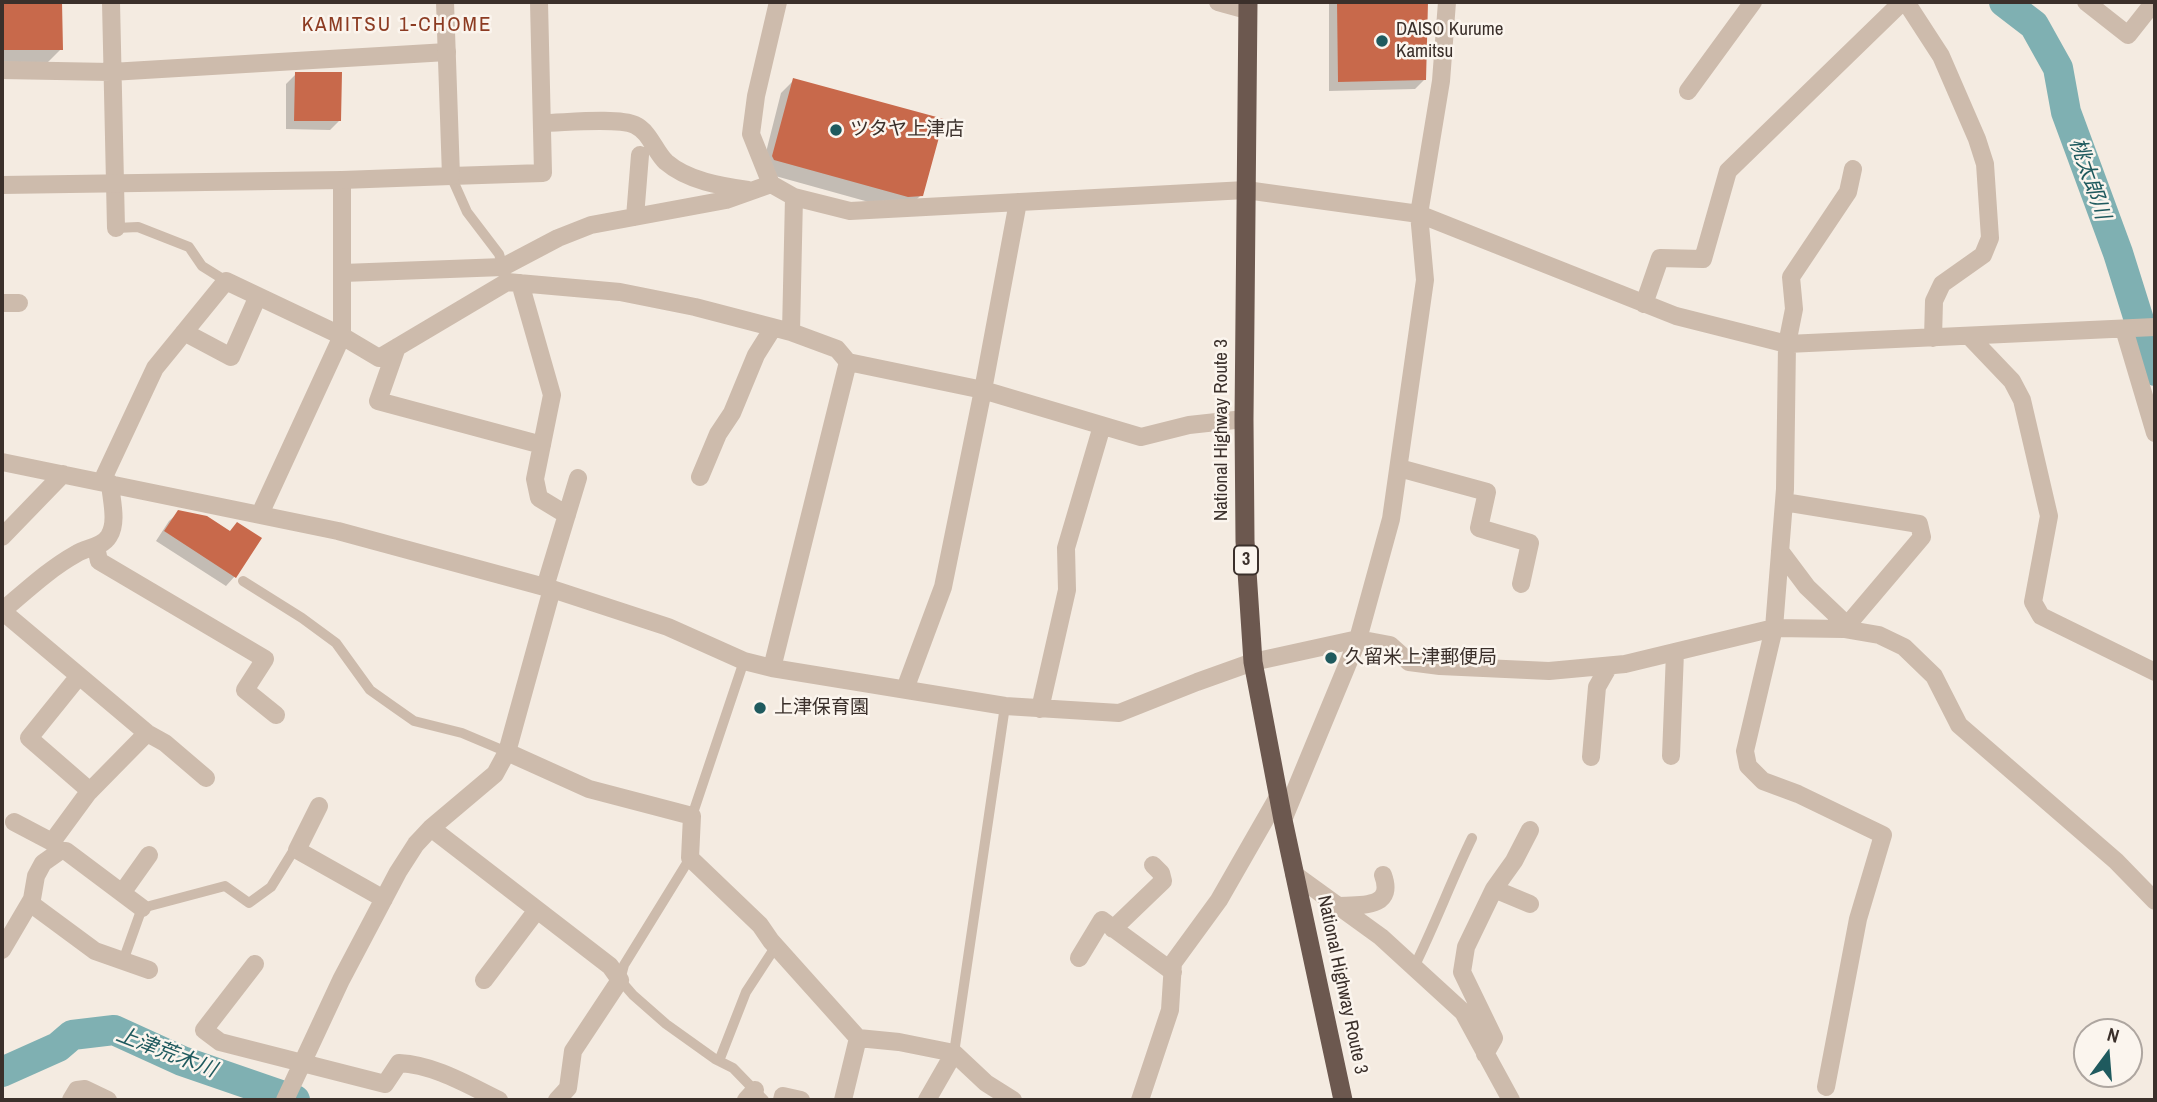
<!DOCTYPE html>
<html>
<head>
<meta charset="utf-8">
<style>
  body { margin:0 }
  #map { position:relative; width:2157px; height:1102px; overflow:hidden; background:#f4ebe1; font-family:"Archivo Narrow",sans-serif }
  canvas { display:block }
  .frame { position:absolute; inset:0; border:4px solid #3b302b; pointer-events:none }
  .north { position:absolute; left:2073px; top:1018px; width:70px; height:70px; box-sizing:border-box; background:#fbf5ee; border:2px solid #aea6a0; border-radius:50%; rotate:16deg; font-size:19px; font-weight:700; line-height:28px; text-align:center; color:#3b302b }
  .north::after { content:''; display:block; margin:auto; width:24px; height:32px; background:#1f5a5e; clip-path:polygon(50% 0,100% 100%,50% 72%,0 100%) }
</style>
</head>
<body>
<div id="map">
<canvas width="2157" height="1102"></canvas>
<div class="frame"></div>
<div class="north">N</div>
</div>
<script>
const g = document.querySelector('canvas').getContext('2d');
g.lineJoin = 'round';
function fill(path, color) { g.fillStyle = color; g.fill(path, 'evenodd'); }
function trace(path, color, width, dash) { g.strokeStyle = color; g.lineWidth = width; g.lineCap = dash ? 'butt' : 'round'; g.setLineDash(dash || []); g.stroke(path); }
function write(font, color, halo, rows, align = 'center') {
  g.font = font + ' "Archivo Narrow","Noto Sans JP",sans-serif'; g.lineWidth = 5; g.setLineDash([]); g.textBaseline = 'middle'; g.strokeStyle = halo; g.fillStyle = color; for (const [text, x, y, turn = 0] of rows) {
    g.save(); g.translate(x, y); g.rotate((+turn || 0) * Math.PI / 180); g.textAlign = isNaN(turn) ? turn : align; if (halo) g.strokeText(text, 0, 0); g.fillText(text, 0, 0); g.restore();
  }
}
fill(new Path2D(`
  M2,2H60L61,49L48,62H2Z
  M1329,2H1426L1424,80L1415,89L1329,91Z
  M296,74L339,121L330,130L286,129V84Z
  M794,80L921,195L908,208L894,209L761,172L781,93Z
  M179,512L235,576L226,586L156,541L169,521Z`), '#0003');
trace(new Path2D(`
  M2004,2L2034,25L2058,68L2066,112L2118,253L2155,371
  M2,1072L58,1047L72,1035L114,1030L182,1061L295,1100`), '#7fb0b2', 30);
fill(new Path2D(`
  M2,2H62L63,50H2Z
  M1337,2H1428L1426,80L1338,82Z
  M295,72H342L341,121H294Z
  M793,78L944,119L923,196L908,197L774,160L772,156Z
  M178,510L207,516L230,531L237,522L262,538L236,578L164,531Z`), '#c8694b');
trace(new Path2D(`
  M451,176L467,212L499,254L503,267
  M116,228L138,227L189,247L202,266L226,281
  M243,581L302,618L336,643L370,690L394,707L414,721L462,733L507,752
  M692,816L744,661
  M690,858L624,965L620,980L633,995L666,1024L715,1059L733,1068L764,1100
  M123,961L142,908L225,886L249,903L271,887L292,853L297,850
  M1414,967C1435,925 1451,881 1472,838
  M954,1053L1005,706
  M719,1061L746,992L776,946`), '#cdbbac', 10);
trace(new Path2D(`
  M111,2L116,228
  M778,2L756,96L751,134L771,184L794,197L850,211L1246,190L1419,214L1676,316L1787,344L2155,327
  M1218,2L1247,10
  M1906,2L1941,56L1977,139L1985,164L1990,238L1983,255L1942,284L1934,301L1933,338
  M2086,2L2128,35L2154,2
  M2,70L111,72L447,52
  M1688,91L1753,2
  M542,123C563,123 618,117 635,125C650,132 655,152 666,162C688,181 721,186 748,190
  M451,176L543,173L539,2
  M635,217L640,155
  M343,273L503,267L558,238L591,225L726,200L771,184
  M520,283L552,395L535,479L539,498L567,515
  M2,303H19
  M1644,304L1660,258L1703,259L1728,171L1902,2
  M2124,329L2155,433
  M184,332L231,357L258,296
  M791,332L794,197
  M1969,336L2012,381L2022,400L2049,516L2033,602L2041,616L2155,672
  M397,347L378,401L542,445
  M2,462L338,531L552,589L668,627L744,661L772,668L1005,706L1119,713L1197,682L1253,662L1358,639L1390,645L1409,662L1440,666L1549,671L1625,664L1774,628L1844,629L1879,635L1904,647L1934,676L1959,725L2116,861L2155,901
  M1399,468L1487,492L1479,528L1530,543L1521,584
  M700,477L718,434L732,413L756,355L773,328
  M102,481L155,368L226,281L342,336L379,358L507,282L620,292L695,307L791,332L837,349L848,362L983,390L1141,437L1189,425L1244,419
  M1784,502L1919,524L1922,537L1844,629
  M260,514L342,336V180
  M2,537L63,474
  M96,547L99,561L265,659L245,690L276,715
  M1780,551L1807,587L1848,626
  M545,587L578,478
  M2,611L147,733L165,743L206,778
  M2,611C26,591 49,569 76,554C86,547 102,548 109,536C118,522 111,499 110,483
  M772,668L848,362
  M79,676L29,738L90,791
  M905,689L943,587L983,390L1018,202
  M1040,709L1067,590L1066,548L1102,426
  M507,752L589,789L692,816L690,858L760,925L771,941L858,1038L899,1042L954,1053L986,1083L1013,1100
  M1671,756L1675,652
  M1591,757L1597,687L1609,666
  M319,806L297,850L384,899
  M1283,820L1358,639L1391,519L1425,280L1419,214L1441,81L1447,2
  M14,822L52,842L58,849
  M431,828L610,966L620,980L573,1051L568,1088L557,1100
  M52,842L88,793L147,733
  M1294,874L1381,937L1463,1012L1511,1100
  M1494,889L1514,861L1530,830
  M122,893L149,855
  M30,903L95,951L149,970
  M1339,906C1362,905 1395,908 1383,875
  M1113,929L1163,881L1161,873L1153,865
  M2,950L32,899L36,876L43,863L60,851H66L142,908
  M1079,958L1102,920L1173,972
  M255,964L204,1030L220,1042L385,1084L399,1063C435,1065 466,1084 499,1100
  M484,980L537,910
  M1485,1054L1494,1038L1462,972L1466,947L1494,889L1530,904
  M1826,1087L1858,919L1883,835L1798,794L1763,781L1748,766L1745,751L1774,628L1785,489L1787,344L1794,309L1791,277L1848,192L1853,169
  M71,1100L77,1090L85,1089L108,1100
  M285,1100L341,980L398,872L416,844L431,828L495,774L507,752L552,589
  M746,1100L755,1090
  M782,1100L783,1096L801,1100
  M843,1100L858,1038
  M927,1100L954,1053
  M1140,1100L1170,1010L1173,963L1219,900L1278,797`), '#cdbbac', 18);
trace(new Path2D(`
  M2,185L342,180L451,176L445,2`), '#cdbbac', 18);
trace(new Path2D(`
  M1248,2L1244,419L1245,541L1253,662L1283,820L1343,1100`), '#6c584f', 19);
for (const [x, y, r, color] of [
  [1382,41,7,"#1f5a5e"],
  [836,130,7,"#1f5a5e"],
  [1331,658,7,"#1f5a5e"],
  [760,708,7,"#1f5a5e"]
]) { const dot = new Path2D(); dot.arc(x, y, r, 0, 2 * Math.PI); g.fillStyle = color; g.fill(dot); trace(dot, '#fbf5ee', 2.5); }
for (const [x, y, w] of [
  [1246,560,24]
]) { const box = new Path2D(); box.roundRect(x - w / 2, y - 14.5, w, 29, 5); g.fillStyle = '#fbf5ee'; g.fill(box); trace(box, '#3b302b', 2); }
write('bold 18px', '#3b302b', null, [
  ["3",1246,560]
]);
write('19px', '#3b302b', '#fbf5ee', [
  ["DAISO Kurume",1396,30],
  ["Kamitsu",1396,52],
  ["ツタヤ上津店",850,130],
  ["久留米上津郵便局",1345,658],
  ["上津保育園",774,708]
], 'left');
write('19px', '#3b302b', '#fbf5ee', [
  ["National Highway Route 3",1222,430,-90],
  ["National Highway Route 3",1342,985,78]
]);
g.letterSpacing = '2px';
write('21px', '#8c3b22', '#fbf5ee', [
  ["KAMITSU 1-CHOME",397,25]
]);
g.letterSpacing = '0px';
write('italic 21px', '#1f5a5e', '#fbf5ee', [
  ["桃太郎川",2089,179,71],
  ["上津荒木川",166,1053,21]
]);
</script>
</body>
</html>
